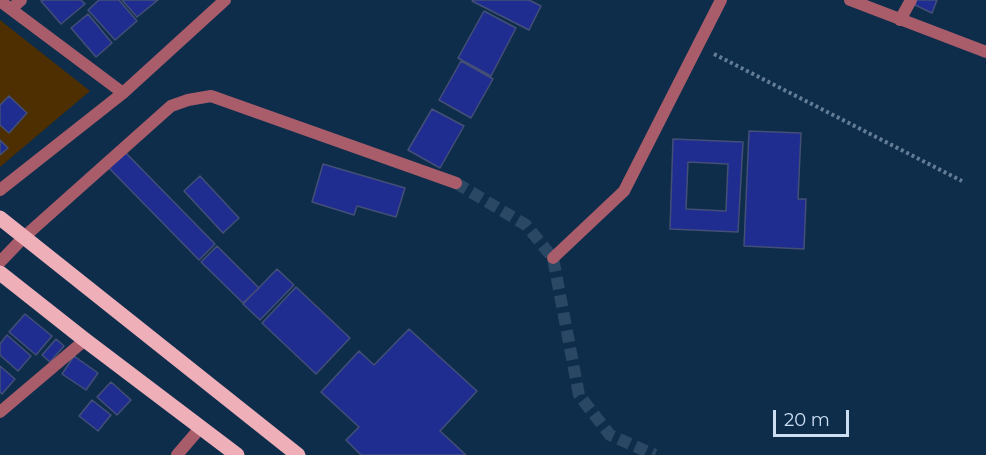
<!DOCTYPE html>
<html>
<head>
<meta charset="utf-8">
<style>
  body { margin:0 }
  #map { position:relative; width:986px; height:455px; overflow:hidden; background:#0e2d4b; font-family:Montserrat,sans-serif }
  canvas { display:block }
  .scale { position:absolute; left:773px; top:410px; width:76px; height:27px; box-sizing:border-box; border:3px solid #ccdef1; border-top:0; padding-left:8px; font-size:18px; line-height:21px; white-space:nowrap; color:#ccdef1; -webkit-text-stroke:4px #0e2d4b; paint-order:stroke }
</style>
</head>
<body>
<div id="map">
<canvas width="986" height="455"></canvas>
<div class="scale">20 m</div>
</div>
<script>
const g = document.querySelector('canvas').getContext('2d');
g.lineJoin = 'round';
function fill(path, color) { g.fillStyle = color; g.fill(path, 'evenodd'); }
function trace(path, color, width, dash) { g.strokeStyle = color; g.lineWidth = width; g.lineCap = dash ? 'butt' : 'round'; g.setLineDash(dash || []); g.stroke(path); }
fill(new Path2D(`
  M0,20L90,91L0,167Z`), '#4e2f01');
const building = new Path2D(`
  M43,0H81L85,4L61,24L41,1Z
  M99,0H119L137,21L115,40L88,10Z
  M122,0H158L137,17Z
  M473,0H529L541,6L529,30L472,1Z
  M915,0H937L932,13L913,4Z
  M484,11L516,28L491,76L458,58Z
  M88,14L112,43L96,57L71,28Z
  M461,61L493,79L471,118L439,100Z
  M9,96L27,113L9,133L0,125V105Z
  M432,109L464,126L440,168L408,150Z
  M749,131L801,133L798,199H806L804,249L744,246Z
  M673,139L743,142L738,232L670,229ZM688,162L728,164L726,211L686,209Z
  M0,140L8,148L0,155Z
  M123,150L215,244L199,260L107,166Z
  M323,164L405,188L396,217L357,206L354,215L312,202Z
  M200,176L239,218L223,233L184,191Z
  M217,246L259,288L243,303L201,262Z
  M277,269L294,285L260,320L243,304Z
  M296,287L350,338L316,374L262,323Z
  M25,314L52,336L36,355L9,332Z
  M409,329L477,391L440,431L466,455H361L346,440L359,427L321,392L359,351L374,365Z
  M7,335L31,356L18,371L0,355V344Z
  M56,339L64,346L50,362L42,355Z
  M74,356L98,373L86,390L62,374Z
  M0,366L15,379L2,394L0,392Z
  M111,382L131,400L117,415L97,397Z
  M92,400L111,415L98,431L79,416Z`);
fill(building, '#1f2d90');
trace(building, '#434f76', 1.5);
trace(new Path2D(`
  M456,183L526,225L553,258L579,395L610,435L655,455`), '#2a4864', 12, [12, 6]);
trace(new Path2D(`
  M714,54L962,181`), '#647d96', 4, [3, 3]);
trace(new Path2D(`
  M850,0L986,52
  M0,1L123,93
  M11,9L21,0
  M900,20L911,0
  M0,190L123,93L225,0
  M553,258L624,191L721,0
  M0,262L24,237L171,106L188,100L211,96L456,183
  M0,412L85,340
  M177,455L201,427`), '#a95d6a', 12);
trace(new Path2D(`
  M0,218L298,455
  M0,273L85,340L237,455`), '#eeafb8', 15);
</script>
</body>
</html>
